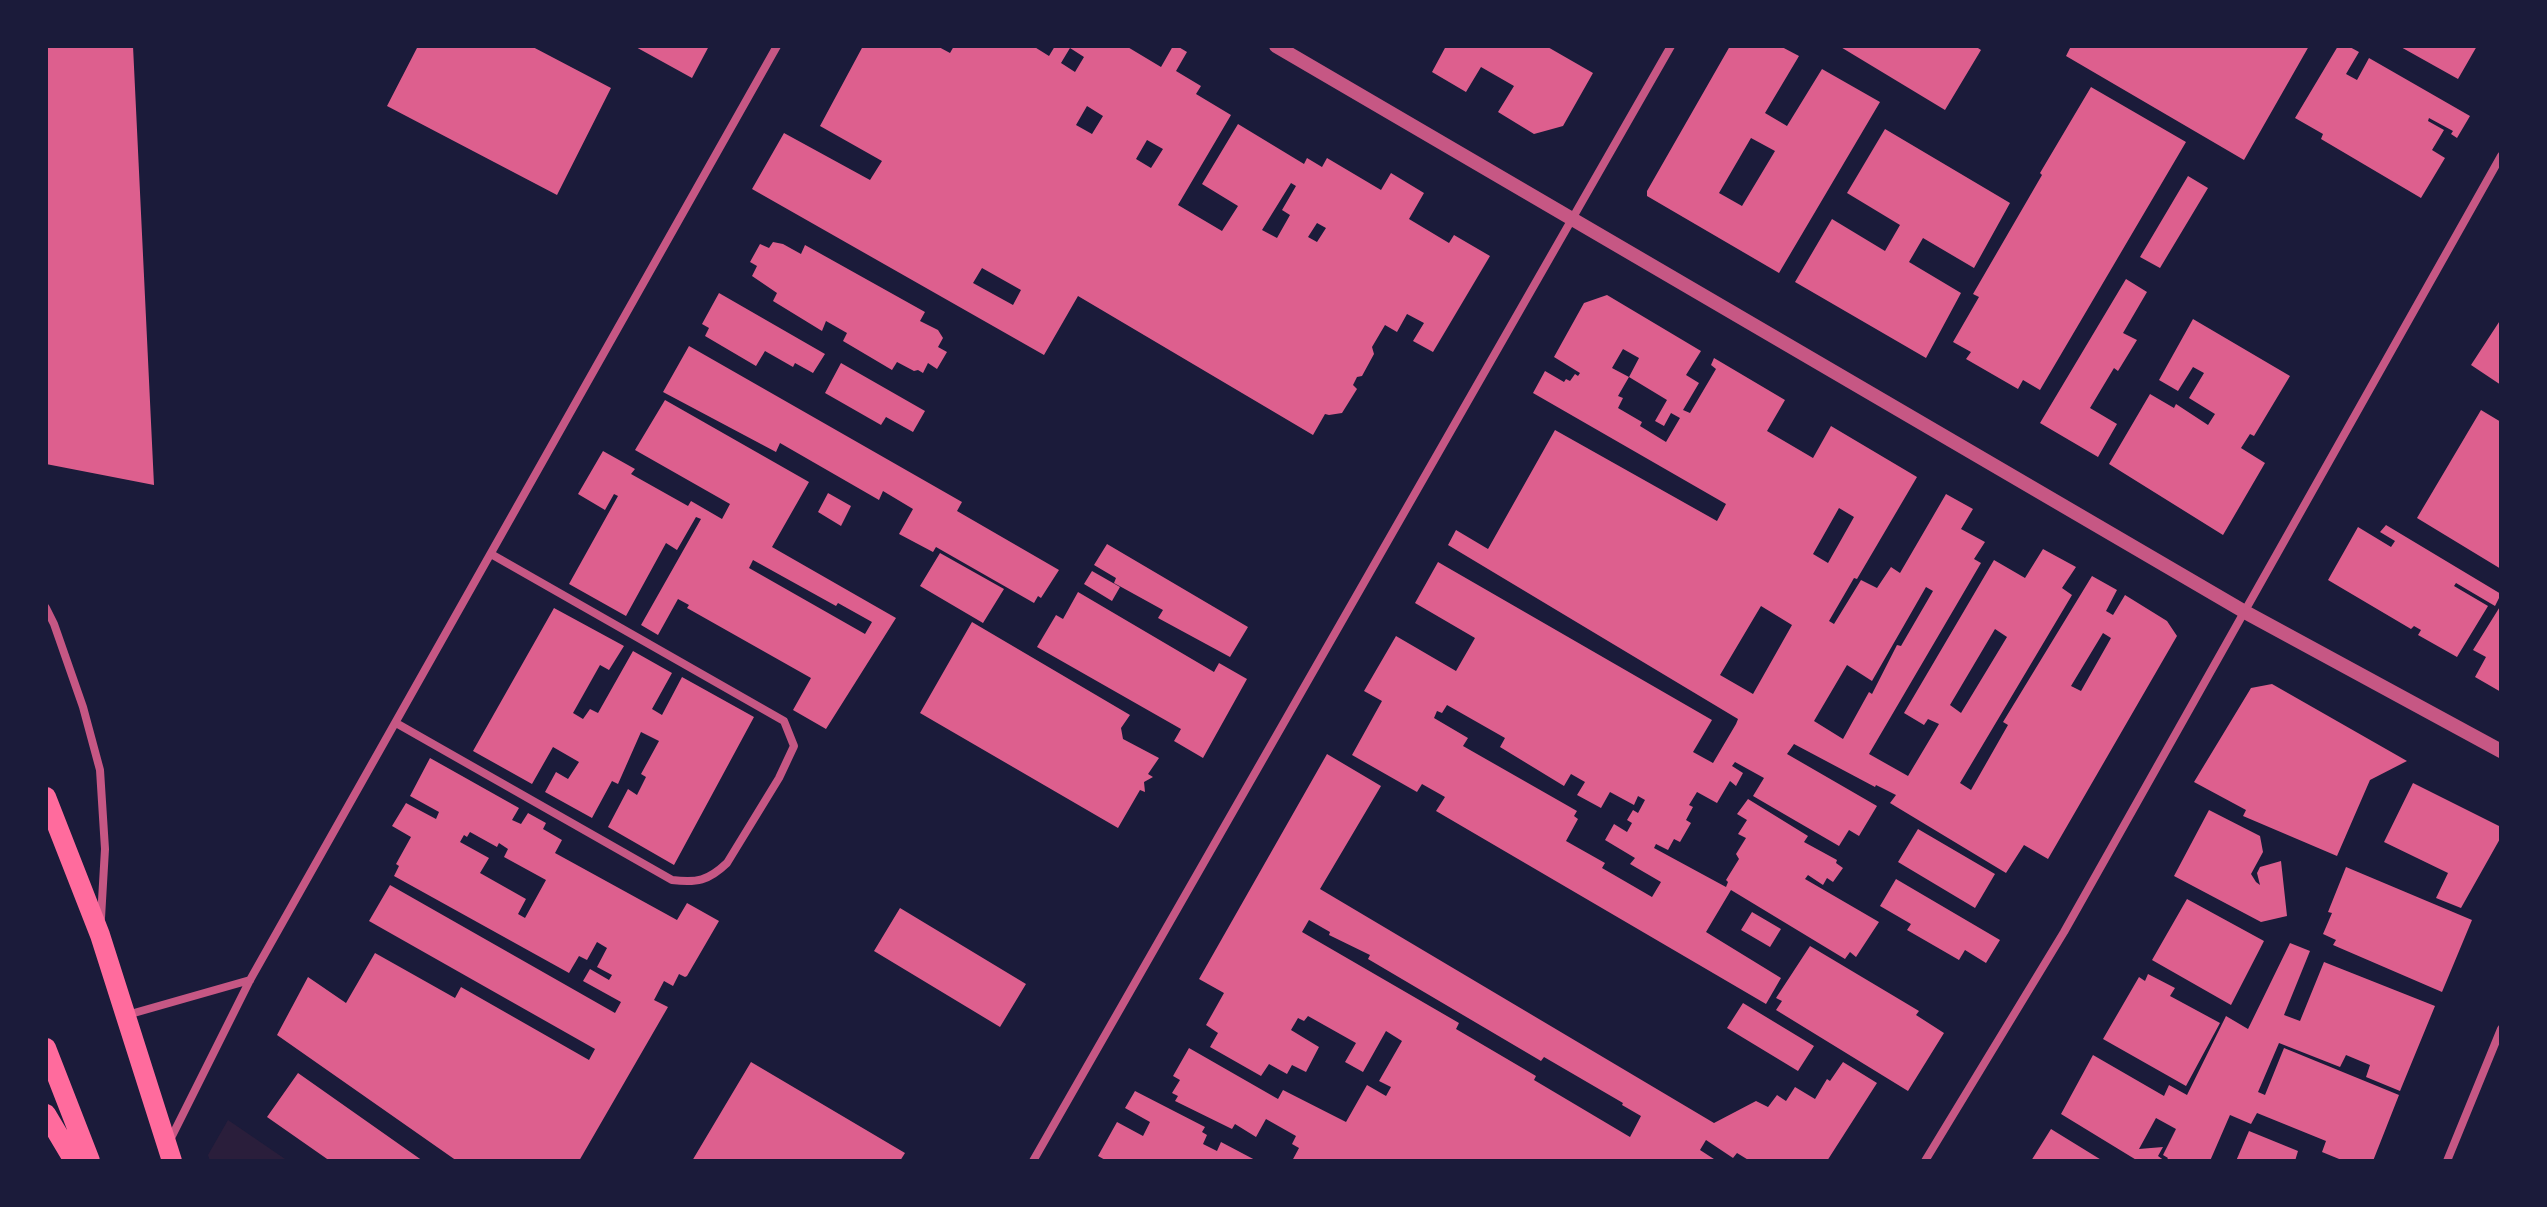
<!DOCTYPE html>
<html>
<head>
<meta charset="utf-8">
<style>
  body { margin:0 }
  #map { position:relative; width:2547px; height:1207px; overflow:hidden; background:#1b1b3a; font-family:Quicksand,sans-serif }
  canvas { display:block }
  .frame { position:absolute; inset:0; border:48px solid #1b1b3a; pointer-events:none }
</style>
</head>
<body>
<div id="map">
<canvas width="2547" height="1207"></canvas>
<div class="frame"></div>
</div>
<script>
const g = document.querySelector('canvas').getContext('2d');
g.lineJoin = 'round';
function fill(path, color) { g.fillStyle = color; g.fill(path, 'evenodd'); }
function trace(path, color, width, dash) { g.strokeStyle = color; g.lineWidth = width; g.lineCap = dash ? 'butt' : 'round'; g.setLineDash(dash || []); g.stroke(path); }
fill(new Path2D(`
  M228,1120L288,1161H210L208,1155Z`), '#2a1e3b');
fill(new Path2D(`
  M46,46H133L154,485L46,464Z
  M418,46H531L611,88L557,195L387,106Z
  M634,46H709L692,78Z
  M863,46H937L950,53L954,46H1033L1049,56L1055,46H1126L1161,67L1173,46H1177L1187,52L1176,71L1201,86L1196,94L1231,115L1178,205L1222,231L1238,206L1202,184L1238,124L1304,164L1307,158L1322,167L1327,158L1381,190L1391,173L1424,193L1409,219L1449,243L1454,235L1490,256L1433,352L1413,341L1424,323L1407,314L1397,332L1385,325L1372,347L1374,354L1362,376L1357,377L1353,385L1357,389L1342,413L1329,415L1325,414L1313,435L1078,296L1044,355L752,189L784,133L870,180L882,161L820,126ZM1070,48L1084,57L1075,72L1061,63ZM1087,106L1103,116L1092,134L1076,125ZM1147,140L1163,149L1151,168L1136,159ZM1291,183L1296,186L1282,210L1290,215L1277,238L1262,230ZM1317,223L1326,228L1317,242L1308,237ZM982,268L1021,290L1013,305L973,283Z
  M1446,46H1546L1593,73L1563,126L1534,134L1498,112L1514,86L1481,67L1466,92L1432,72Z
  M1730,46H1780L1799,56L1765,113L1787,126L1822,69L1880,102L1779,273L1647,196V191ZM1751,138L1775,151L1742,206L1719,193Z
  M1839,46H1975L1981,50L1945,110Z
  M2071,46H2309L2244,160L2066,56Z
  M2338,46H2348L2359,52L2346,74L2357,80L2369,58L2470,116L2457,138L2451,134L2453,131L2429,118L2428,121L2444,130L2432,150L2445,158L2421,198L2321,139L2323,134L2295,118Z
  M2399,46H2477L2458,79Z
  M2091,87L2186,142L2040,390L2023,380L2018,389L1966,359L1971,352L1953,342L1979,297L1973,294L2042,175L2040,173Z
  M1885,129L2010,203L1974,268L1923,238L1909,262L1961,293L1926,358L1795,282L1832,219L1885,251L1900,225L1847,193Z
  M2188,176L2208,188L2160,268L2140,257Z
  M773,242L783,244L801,254L805,245L925,312L920,321L938,330L943,338L938,347L947,352L937,369L928,363L923,373L918,370L914,371L897,362L892,370L843,341L847,333L826,321L822,331L773,301L777,293L752,276L757,266L750,262L760,244L769,248Z
  M2126,279L2147,292L2123,333L2137,340L2118,371L2114,368L2090,408L2117,424L2098,457L2040,423Z
  M719,293L825,354L813,373L795,363L793,367L765,351L756,366L705,336L709,328L702,324Z
  M1607,295L1701,351L1686,375L1699,383L1683,410L1690,413L1716,369L1711,365L1714,358L1785,400L1767,431L1813,458L1831,426L1917,477L1857,579L1854,578L1829,621L1834,624L1861,580L1877,588L1891,567L1900,573L1946,494L1973,509L1961,529L1985,542L1974,559L1981,563L1869,754L1908,776L1939,724L1928,719L1924,725L1904,713L1994,560L2025,578L2043,549L2076,567L2062,588L2072,595L1960,783L1971,790L2008,725L2003,722L2092,576L2117,590L2106,611L2113,615L2125,595L2167,621L2177,636L2048,859L2024,845L2006,873L1890,803L1896,795L1876,785L1875,787L1794,744L1787,754L1877,806L1859,836L1849,830L1839,846L1753,796L1764,778L1735,762L1732,766L1743,773L1736,786L1730,781L1717,803L1697,792L1689,805L1693,807L1686,820L1691,823L1680,842L1674,839L1668,850L1656,844L1654,848L1726,887L1728,882L1726,880L1739,859L1736,854L1746,838L1738,834L1747,820L1737,814L1748,799L1808,836L1804,842L1837,860L1836,863L1843,868L1833,882L1827,878L1823,885L1808,875L1805,879L1879,922L1856,957L1850,952L1845,959L1731,890L1706,932L1781,978L1766,1004L1436,811L1445,797L1422,784L1417,792L1352,755L1382,701L1364,691L1396,636L1456,671L1475,638L1415,603L1438,562L1712,720L1693,752L1713,763L1736,724L1738,719L1448,545L1456,530L1488,549L1555,430L1717,521L1726,504L1533,393L1545,371L1564,382L1566,379L1570,381L1575,374L1578,376L1580,373L1554,357L1584,303ZM1623,349L1639,358L1629,377L1667,400L1655,421L1664,426L1671,413L1680,418L1666,442L1640,426L1642,422L1618,408L1623,398L1618,396L1629,377L1612,368ZM1839,508L1854,517L1828,563L1813,554ZM1926,587L1933,591L1901,646L1897,645L1872,694L1869,692L1843,739L1814,721L1847,665L1872,681ZM1761,606L1792,625L1753,694L1720,675ZM1995,629L2007,637L1961,713L1950,705ZM2103,633L2111,638L2081,691L2071,686ZM1447,705L1505,738L1500,747L1564,786L1571,774L1585,782L1577,795L1601,808L1610,792L1634,805L1638,796L1645,800L1638,813L1633,810L1627,820L1632,823L1627,832L1614,824L1605,840L1635,858L1630,864L1661,882L1652,897L1602,868L1605,863L1566,841L1578,819L1574,816L1577,811L1463,746L1468,738L1434,718L1437,711L1442,713Z
  M2193,319L2290,376L2254,436L2250,434L2241,448L2265,463L2223,535L2109,464L2150,394L2174,408L2176,404L2208,425L2215,414L2189,398L2204,373L2193,367L2178,391L2159,380Z
  M2501,319V385L2471,365Z
  M689,346L962,502L957,511L1059,570L1041,598L1038,596L1034,603L936,547L933,552L899,534L913,509L883,491L879,500L780,443L776,452L663,392Z
  M841,363L925,411L913,432L886,417L881,425L825,393Z
  M665,400L809,482L772,547L896,618L826,729L793,710L811,678L687,608L689,605L678,599L658,635L641,625L701,519L696,517L677,550L666,543L626,616L569,584L618,496L614,494L605,510L578,494L603,451L635,469L631,474L688,506L691,501L722,519L730,504L635,450ZM753,560L836,606L838,603L872,622L865,634L749,568Z
  M2481,410L2501,422V569L2417,518Z
  M828,493L851,506L841,526L818,512Z
  M2386,525L2501,594L2495,606L2456,583L2454,586L2488,606L2457,657L2418,635L2421,630L2414,626L2411,629L2328,580L2358,527L2391,547L2395,541L2380,532Z
  M1107,544L1248,627L1230,657L1158,618L1163,610L1114,583L1116,578L1094,565Z
  M940,553L1004,589L983,623L920,586Z
  M1092,571L1120,587L1112,601L1084,584Z
  M1078,592L1214,672L1219,663L1247,679L1203,758L1174,741L1181,729L1037,647L1056,615L1063,619Z
  M2501,605V692L2475,677L2486,657L2473,650Z
  M554,608L624,646L609,670L600,665L573,713L583,719L590,709L598,713L633,651L672,673L652,709L662,715L682,677L754,717L674,865L608,827L628,789L637,795L646,777L641,774L659,741L641,732L618,784L612,781L592,818L545,792L556,772L568,779L579,762L553,747L532,784L473,751Z
  M972,622L1130,715L1121,728L1123,739L1159,758L1148,774L1153,777L1144,782L1145,792L1140,790L1118,828L920,713Z
  M2272,684L2407,761L2370,780L2337,856L2243,816L2246,810L2194,782L2251,688Z
  M1327,754L1381,786L1320,889L1714,1123L1756,1101L1768,1107L1777,1095L1786,1101L1795,1087L1815,1099L1827,1079L1830,1081L1843,1062L1877,1083L1827,1161H1750L1737,1153L1733,1158L1706,1140L1700,1150L1717,1161H1292L1299,1148L1292,1144L1296,1136L1266,1119L1256,1137L1235,1124L1232,1129L1175,1101L1178,1096L1172,1093L1180,1080L1173,1076L1189,1048L1278,1099L1283,1090L1346,1122L1367,1085L1386,1096L1391,1087L1379,1081L1402,1041L1386,1031L1363,1072L1345,1062L1356,1043L1308,1016L1304,1021L1298,1018L1291,1030L1319,1047L1306,1072L1292,1065L1287,1074L1269,1064L1261,1076L1210,1047L1218,1033L1206,1025L1224,993L1199,979ZM1309,920L1330,932L1329,935L1370,955L1368,959L1541,1061L1544,1057L1623,1103L1622,1105L1641,1116L1630,1137L1534,1080L1536,1076L1456,1029L1459,1023L1302,932Z
  M430,758L519,808L512,820L521,824L528,813L546,823L543,829L562,840L555,853L677,920L687,903L719,921L687,976L685,977L679,974L673,986L664,981L654,1000L668,1007L579,1161H457L277,1035L308,977L346,1003L375,953L455,998L461,987L589,1060L595,1049L369,921L390,885L615,1013L621,1002L583,981L590,969L609,980L612,975L597,967L607,948L597,942L587,960L579,956L569,973L394,876L399,866L396,864L411,837L392,826L406,803L436,819L439,812L410,796ZM470,832L497,847L499,843L508,849L504,857L546,880L525,918L518,914L526,899L480,873L489,858L460,842L464,835L467,837Z
  M2413,783L2501,827V837L2461,908L2436,898L2448,873L2384,842Z
  M2209,810L2260,836L2263,852L2251,874L2256,882L2260,885L2257,873L2260,867L2281,861L2287,916L2261,922L2174,876Z
  M1918,829L1995,874L1975,908L1898,862Z
  M2346,867L2472,920L2442,992L2333,945L2336,940L2323,934L2332,913L2328,912Z
  M1896,879L2000,940L1986,963L1965,950L1959,960L1907,930L1911,924L1880,906Z
  M2187,899L2264,941L2231,1005L2152,960Z
  M900,908L1026,984L1000,1027L874,951Z
  M1752,912L1781,929L1770,947L1741,930Z
  M2290,943L2310,951L2284,1015L2300,1021L2324,962L2435,1006L2400,1091L2366,1077L2370,1065L2346,1055L2340,1067L2279,1043L2258,1092L2265,1095L2284,1048L2399,1095L2373,1161H2344L2322,1152L2326,1141L2257,1113L2251,1124L2230,1115L2210,1161H2166L2168,1158L2163,1155L2176,1129L2156,1118L2139,1149L2163,1147L2158,1156L2165,1161H2138L2061,1114L2093,1055L2164,1096L2169,1085L2187,1095L2226,1016L2248,1029Z
  M1810,946L1919,1011L1916,1015L1944,1033L1908,1091L1776,1010L1782,1001L1776,998Z
  M2148,974L2175,988L2170,996L2220,1023L2186,1086L2103,1039L2139,977L2145,981Z
  M1743,1003L1814,1046L1798,1071L1727,1028Z
  M751,1062L905,1153L900,1161H692Z
  M298,1073L423,1161H330L267,1117Z
  M1135,1091L1205,1127L1202,1132L1207,1135L1203,1144L1217,1151L1221,1142L1257,1161H1107L1098,1156L1117,1122L1143,1136L1150,1122L1125,1108Z
  M2051,1129L2103,1161H2031Z
  M2249,1131L2298,1151L2295,1161H2236Z`), '#dd5f8e');
trace(new Path2D(`
  M46,608L54,624L83,707L100,770L105,849L101,918
  M396,723L672,880C697,883 708,881 727,863L779,778L794,746L784,721L491,554
  M127,1015L250,980
  M170,1140L250,980L777,46
  M1033,1161L1671,46
  M1925,1161L2064,932L2501,156
  M2447,1161L2501,1029`), '#c65784', 8);
trace(new Path2D(`
  M1276,46L2245,612L2501,751`), '#c65784', 14);
trace(new Path2D(`
  M46,797L100,935L172,1161
  M46,1048L90,1161
  M46,1114L74,1161`), '#ff6b9d', 20);
</script>
</body>
</html>
